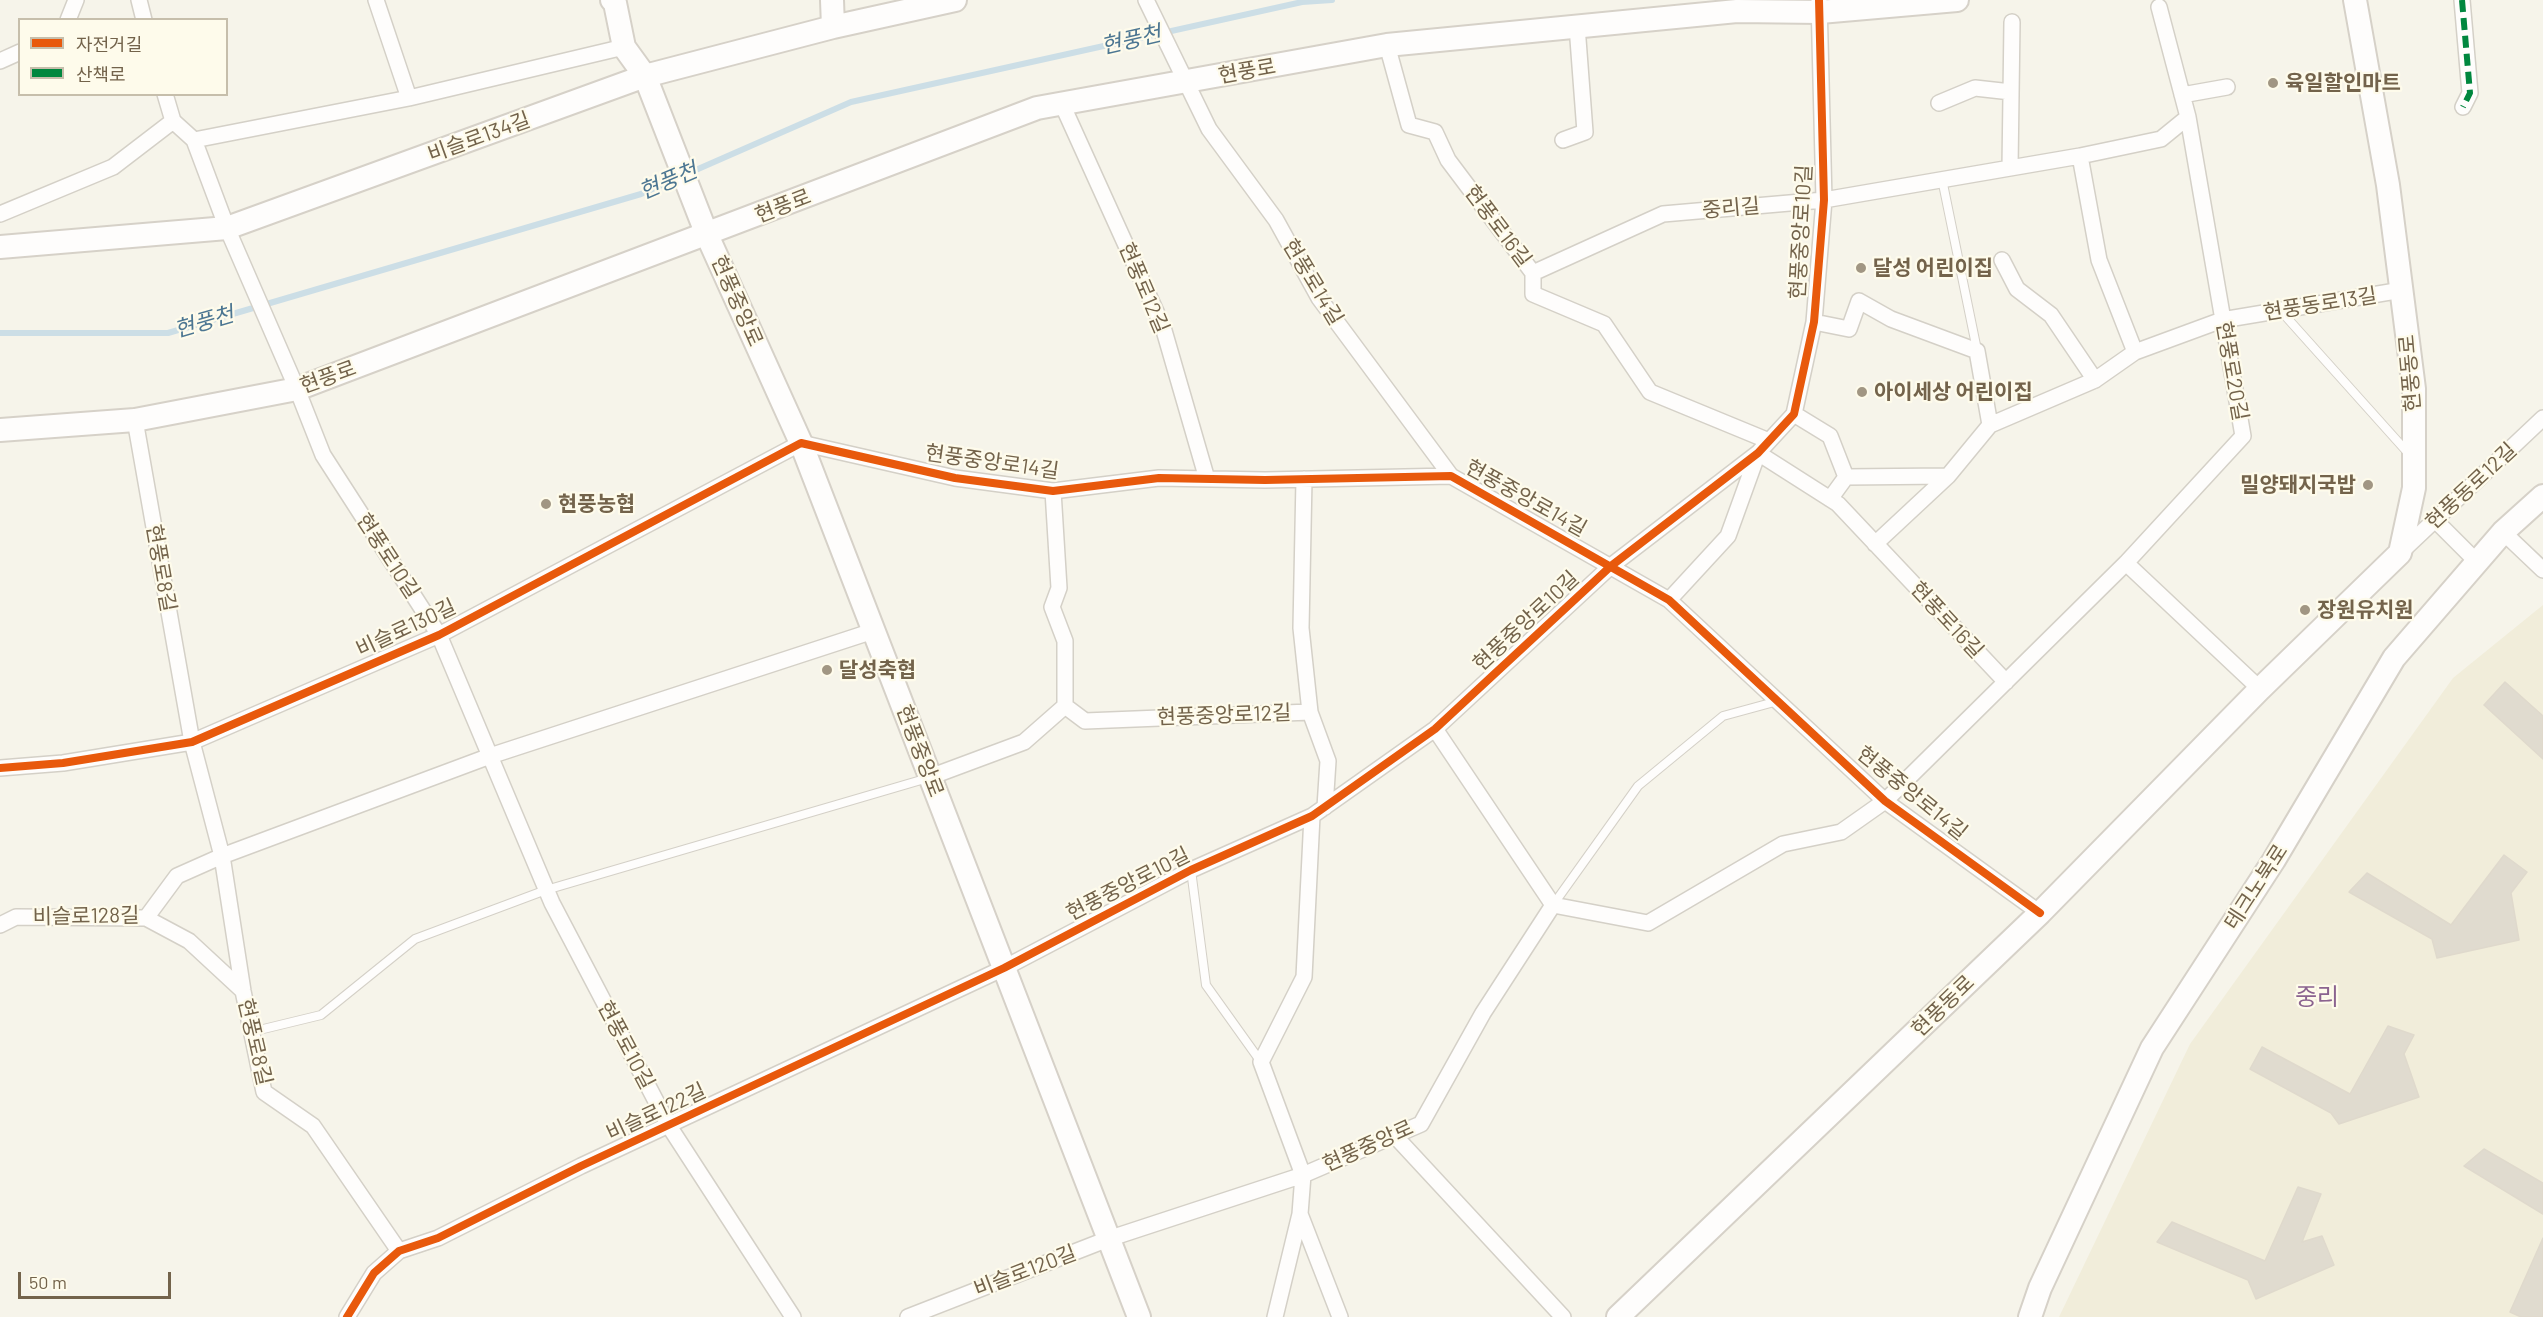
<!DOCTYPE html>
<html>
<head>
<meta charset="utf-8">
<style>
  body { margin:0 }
  #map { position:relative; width:2543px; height:1317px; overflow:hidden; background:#f6f4ea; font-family:Barlow,"Noto Sans KR",sans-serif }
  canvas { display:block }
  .legend { position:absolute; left:18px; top:18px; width:210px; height:78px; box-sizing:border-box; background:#fefbeb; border:2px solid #c6beab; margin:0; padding:8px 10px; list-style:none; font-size:18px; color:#73634b }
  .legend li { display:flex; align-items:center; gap:12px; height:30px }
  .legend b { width:30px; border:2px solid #c6beab }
  .scale { position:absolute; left:18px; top:1272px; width:153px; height:27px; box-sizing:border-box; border:3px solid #73634b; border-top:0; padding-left:8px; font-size:18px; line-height:21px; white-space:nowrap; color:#73634b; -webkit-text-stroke:4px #fefbeb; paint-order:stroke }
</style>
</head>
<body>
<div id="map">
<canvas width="2543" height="1317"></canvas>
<ul class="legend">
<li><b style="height:8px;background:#e8590c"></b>자전거길</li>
<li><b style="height:8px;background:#00873e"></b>산책로</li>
</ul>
<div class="scale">50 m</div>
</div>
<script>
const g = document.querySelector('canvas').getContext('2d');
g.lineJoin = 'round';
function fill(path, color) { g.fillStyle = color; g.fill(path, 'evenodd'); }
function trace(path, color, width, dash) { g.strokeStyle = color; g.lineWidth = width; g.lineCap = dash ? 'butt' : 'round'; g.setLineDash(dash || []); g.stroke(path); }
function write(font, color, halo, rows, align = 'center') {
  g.font = font + ' Barlow,"Noto Sans KR",sans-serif'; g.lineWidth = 4.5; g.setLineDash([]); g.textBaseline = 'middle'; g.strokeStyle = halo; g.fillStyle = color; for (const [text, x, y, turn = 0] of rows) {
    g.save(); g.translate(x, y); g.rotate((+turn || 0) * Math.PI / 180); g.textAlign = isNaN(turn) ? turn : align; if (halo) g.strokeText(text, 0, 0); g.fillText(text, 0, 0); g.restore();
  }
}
fill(new Path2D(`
  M2543,605V1317H2059L2190,1044L2453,678Z`), '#f1edda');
trace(new Path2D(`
  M0,333H168L641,194L851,102L1302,2L1332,0`), '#ccdee6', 6);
const building = new Path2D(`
  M2505,682L2543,716V759L2484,705Z
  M2504,855L2527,872L2511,893L2519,940L2437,958L2432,939L2349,892L2367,873L2451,925Z
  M2388,1026L2414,1035L2404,1054L2419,1097L2339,1124L2331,1113L2250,1069L2262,1047L2350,1094Z
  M2484,1149L2543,1183V1214L2464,1166Z
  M2298,1187L2321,1194L2302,1242L2322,1236L2334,1265L2256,1299L2248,1280L2157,1242L2172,1222L2265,1261Z
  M2543,1238V1317H2521L2510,1312Z`);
fill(building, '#e0dbcf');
trace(building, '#dfd9cc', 1.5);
const lane = new Path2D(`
  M1942,179L1977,350
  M2280,310L2409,454
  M1191,870L1206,985L1261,1062
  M1553,905L1638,786L1723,716L1778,701
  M251,1032L321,1015L415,939L546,890L928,778`);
const street = new Path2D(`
  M139,0L144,20
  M376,0L409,98
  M1146,0L1209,129L1276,220L1319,298L1451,476
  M2462,0L2470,93L2463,107
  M68,20L76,0
  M1387,45L1409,125L1435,132L1448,160L1533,273V294L1604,324L1650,392L1769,441
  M0,61L20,52
  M165,94L173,121L194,140L227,228L297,389L323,455L439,635L552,903L669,1126L793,1317
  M2182,95L2227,87
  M1939,103L1975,88L2011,92
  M1062,104L1163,327L1207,479
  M194,140L409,98L624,47
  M1563,140L1585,132L1577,26
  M2080,156L2099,260L2135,352
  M2010,168L2012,22
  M0,214L113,167L173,121
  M2002,260L2017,289L2051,315L2095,380
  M1533,273L1663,214L1824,200L2080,156L2161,139L2188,117
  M1814,322L1849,329L1859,301L1891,319L1977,351L1990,425
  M1794,414L1830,436L1846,477L1830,499
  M135,420L192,742L222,856L243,991L264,1092L313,1126L399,1251
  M1846,477L1948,476
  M1053,491L1059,588L1052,607L1065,641V706
  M2435,520L2477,562
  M2503,532L2543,570
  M1875,544L1948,476L1990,425L2095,380L2135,352L2222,320L2402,290
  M2401,552L2543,418
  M2126,563L2260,689
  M1669,600L1728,536L1758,453L1838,504L2006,682
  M1310,712L1328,761L1325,807
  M1435,729L1553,905L1648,923L1783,844L1841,832L1885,801L2126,563L2243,436L2188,117L2159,7
  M0,768L63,763L192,742L439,635L801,443L955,478L1053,491L1159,478L1265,480L1451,476L1669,600L1885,801L2040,913
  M930,777L1024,742L1065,706L1085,721L1310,712L1301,628L1304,479
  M1312,816L1304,977L1261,1062L1303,1175L1300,1214L1340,1317
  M146,918L189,941L243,991
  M0,925L16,917L146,918L177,876L222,856L490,756L873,631
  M1395,1136L1563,1317
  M347,1317L374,1273L399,1251L438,1238L581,1166L1004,968L1191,870L1312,816L1435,729L1611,566L1758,453L1794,414L1814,322L1824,200L1819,0
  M908,1317L1108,1239L1303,1175L1421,1124L1483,1013L1553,905
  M1275,1317L1300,1214`);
const secondary = new Path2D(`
  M612,0L615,3L624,47L645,76L707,235L801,443L1139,1317
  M832,0L833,27
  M0,247L227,228L645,76L833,27L955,0
  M0,430L135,420L297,389L1037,108L1387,45L1737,11L1820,12L1957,0
  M1618,1317L2040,913L2260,689L2400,553L2414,488V389L2388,185L2355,0
  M2030,1317L2040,1288L2152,1048L2274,860L2394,658L2503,532L2543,496`);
trace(lane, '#d4d0c7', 10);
trace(street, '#d4d0c7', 18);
trace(secondary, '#d6d1c8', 26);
trace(lane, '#fefdfc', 8);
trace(street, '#fefdfc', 15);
trace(secondary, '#fefdfc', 22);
trace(new Path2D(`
  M2462,0L2470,93L2463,107`), '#00873e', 6, [12, 6]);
trace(new Path2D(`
  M0,768L63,763L192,742L439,635L801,443L955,478L1053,491L1159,478L1265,480L1451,476L1669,600L1885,801L2040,913
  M347,1317L374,1273L399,1251L438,1238L581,1166L1004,968L1191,870L1312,816L1435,729L1611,566L1758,453L1794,414L1814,322L1824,200L1819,0`), '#e8590c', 8);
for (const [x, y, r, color] of [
  [2273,83,6,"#a19683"],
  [1861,268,6,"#a19683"],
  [1862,392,6,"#a19683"],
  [2368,485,6,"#a19683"],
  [546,504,6,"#a19683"],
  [2305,610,6,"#a19683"],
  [827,670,6,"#a19683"]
]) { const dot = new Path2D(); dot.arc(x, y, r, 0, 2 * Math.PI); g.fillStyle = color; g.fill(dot); trace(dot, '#fefbeb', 2); }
write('21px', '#73634b', '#fefbeb', [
  ["현풍로",1247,71,-10],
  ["비슬로134길",479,137,-20],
  ["현풍로",783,206,-21],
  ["중리길",1731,208,-5],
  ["현풍로16길",1498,226,53],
  ["현풍중앙로10길",1801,232,-87],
  ["현풍로14길",1313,282,59],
  ["현풍로12길",1144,288,67],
  ["현풍중앙로",737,301,66],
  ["현풍동로13길",2320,304,-9],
  ["현풍로20길",2232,371,80],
  ["현풍동로",2410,373,-95],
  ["현풍로",328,377,-20],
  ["현풍중앙로14길",992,462,8],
  ["현풍동로12길",2471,486,-43],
  ["현풍중앙로14길",1526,498,29],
  ["현풍로10길",388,556,57],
  ["현풍로8길",161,568,80],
  ["현풍로16길",1947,620,47],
  ["현풍중앙로10길",1526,621,-43],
  ["비슬로130길",406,628,-25],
  ["현풍중앙로12길",1224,715,-2],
  ["현풍중앙로",920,751,69],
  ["현풍중앙로14길",1912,793,39],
  ["현풍중앙로10길",1128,884,-27],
  ["테크노북로",2256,887,-57],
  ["비슬로128길",86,916,-1],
  ["현풍동로",1943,1006,-44],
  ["현풍로8길",255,1042,77],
  ["현풍로10길",626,1045,62],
  ["비슬로122길",656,1112,-25],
  ["현풍중앙로",1368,1146,-24],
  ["비슬로120길",1025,1271,-21]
]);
write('bold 21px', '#73634b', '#fefbeb', [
  ["육일할인마트",2285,83],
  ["달성 어린이집",1873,268],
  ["아이세상 어린이집",1874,392],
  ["밀양돼지국밥",2356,485,"right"],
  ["현풍농협",558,504],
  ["장원유치원",2317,610],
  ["달성축협",839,670]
], 'left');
write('italic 22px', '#4c7692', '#fefbeb', [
  ["현풍천",1131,40,-13],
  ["현풍천",668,181,-23],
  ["현풍천",204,322,-16]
]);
write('24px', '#8b638f', '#fefbeb', [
  ["중리",2317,997]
]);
</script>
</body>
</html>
